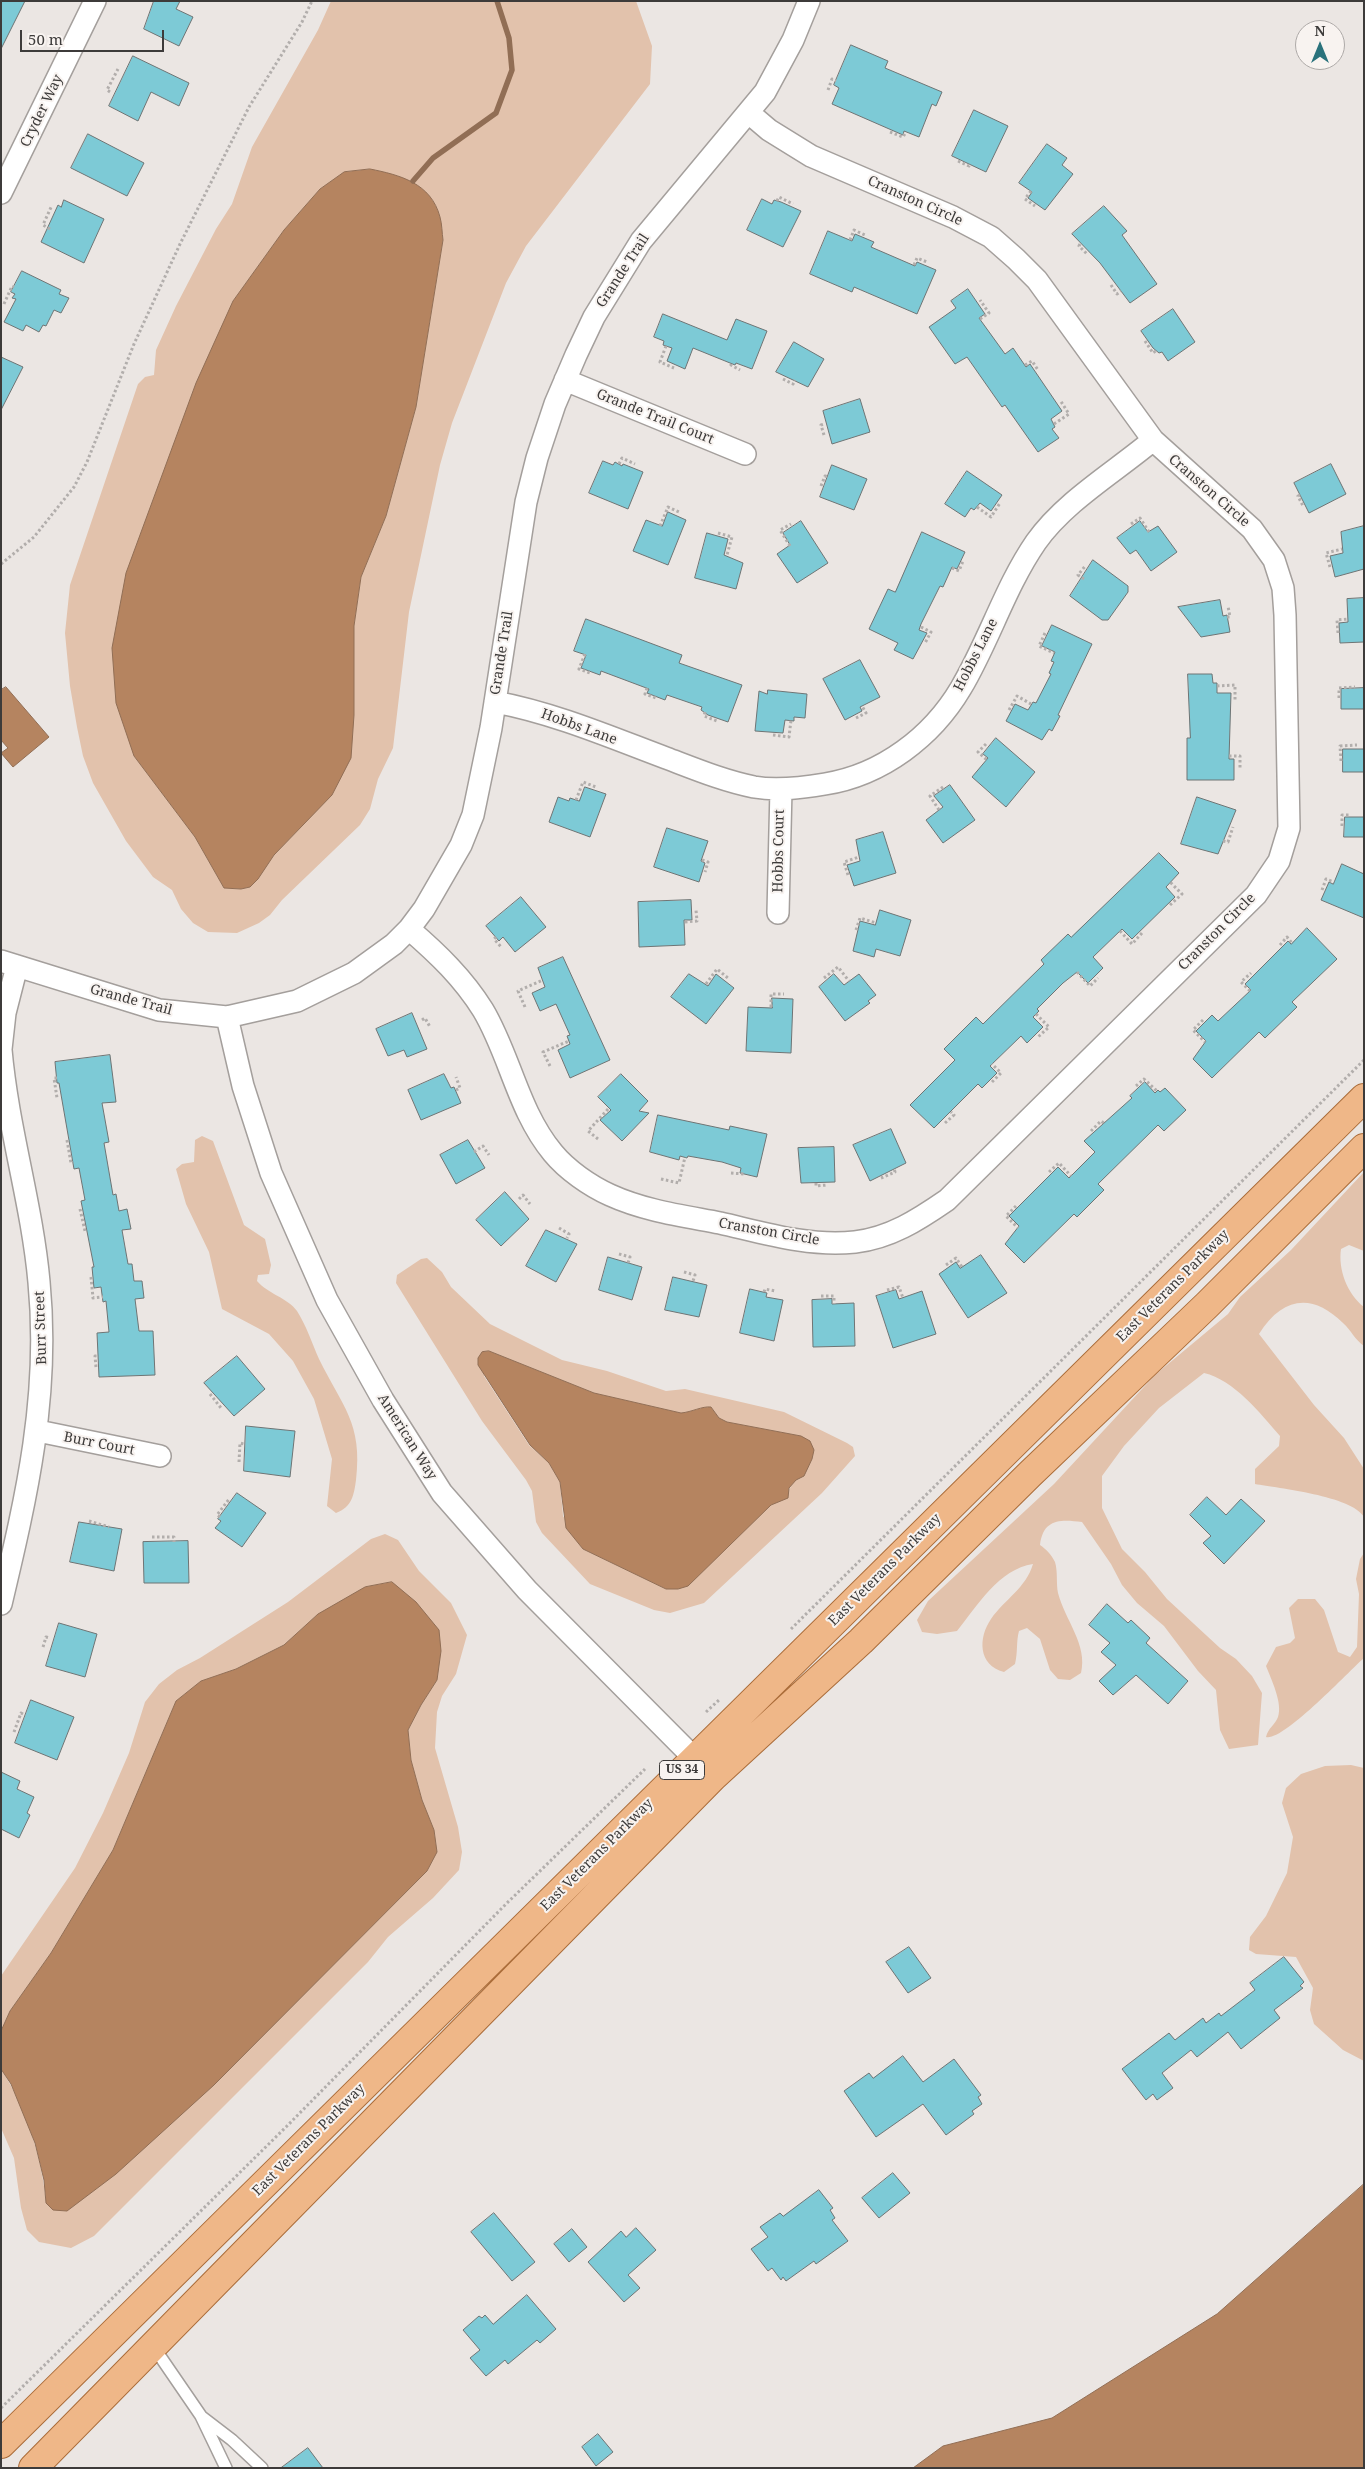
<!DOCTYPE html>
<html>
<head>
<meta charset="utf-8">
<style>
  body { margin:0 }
  #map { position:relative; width:1365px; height:2469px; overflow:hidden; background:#ebe6e3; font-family:"Noto Serif",serif }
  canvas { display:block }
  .frame { position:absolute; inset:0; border:2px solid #3d3b3a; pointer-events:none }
  .north { position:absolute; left:1295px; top:20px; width:50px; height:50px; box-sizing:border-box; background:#f8f3f0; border:1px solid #ada9a7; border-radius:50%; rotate:0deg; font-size:14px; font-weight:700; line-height:20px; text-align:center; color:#3d3b3a }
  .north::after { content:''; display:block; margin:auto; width:18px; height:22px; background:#2a727c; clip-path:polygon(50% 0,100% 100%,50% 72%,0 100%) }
  .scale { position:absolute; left:20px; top:30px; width:144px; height:22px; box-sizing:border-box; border:2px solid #3d3b3a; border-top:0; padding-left:6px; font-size:15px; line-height:18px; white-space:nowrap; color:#3d3b3a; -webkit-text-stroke:4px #f8f3f0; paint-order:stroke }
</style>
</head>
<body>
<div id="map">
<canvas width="1365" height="2469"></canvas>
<div class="frame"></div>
<div class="north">N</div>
<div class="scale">50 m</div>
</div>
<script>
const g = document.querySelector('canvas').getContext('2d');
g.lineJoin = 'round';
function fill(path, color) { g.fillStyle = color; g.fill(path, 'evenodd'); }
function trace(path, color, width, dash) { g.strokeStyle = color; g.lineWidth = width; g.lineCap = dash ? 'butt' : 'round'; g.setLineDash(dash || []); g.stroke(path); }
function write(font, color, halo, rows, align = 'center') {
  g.font = font + ' "Noto Serif",serif'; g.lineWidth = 4; g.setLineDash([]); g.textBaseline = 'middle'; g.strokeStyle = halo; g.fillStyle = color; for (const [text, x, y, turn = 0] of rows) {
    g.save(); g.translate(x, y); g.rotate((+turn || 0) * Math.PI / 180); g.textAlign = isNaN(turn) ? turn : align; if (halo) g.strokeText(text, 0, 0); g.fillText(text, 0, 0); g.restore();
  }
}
fill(new Path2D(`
  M331,1H636L652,46L650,84L526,246L506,283L452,423L440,465L409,612L393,748L378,779L370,809L360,825L282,900L270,915L259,923L237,933L208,932L193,923L181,909L172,890L153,877L126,841L93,783L83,756L77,727L70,686L65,633L70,585L138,384L145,377L154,375L156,350L176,306L216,229L232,204L252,147L318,30ZM370,169L440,216L443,240L416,407L386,516L361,577L354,626V715L298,830L274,855L250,887L241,889L224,888L195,837L134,756L233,301L284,230L320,189L345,172Z
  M202,1136L213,1141L244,1225L265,1239L271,1265L269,1274L258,1275L257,1281C268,1294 288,1298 297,1311C306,1325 312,1343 319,1359C342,1406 363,1423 356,1480C354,1495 352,1507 336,1513L327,1506L332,1459L314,1399L293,1361L269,1334L222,1309L209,1252L186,1204L176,1169L182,1164L194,1162L195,1140Z
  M1364,1172V1251L1349,1245L1341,1249C1338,1269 1347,1294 1364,1307V1346C1355,1340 1351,1330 1343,1323C1312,1292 1282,1297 1259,1334L1314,1405L1344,1438L1364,1469V1517C1352,1496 1278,1488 1255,1484V1469L1279,1446L1280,1436C1260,1413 1234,1380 1204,1373L1159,1408L1124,1446L1102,1476V1508L1122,1549L1145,1572L1167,1599L1220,1648L1236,1659L1252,1676L1262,1693L1258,1745L1229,1749L1220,1730L1216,1690L1198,1671L1164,1626L1137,1603L1122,1585L1111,1564L1082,1522C1060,1519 1043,1519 1040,1545C1047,1550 1051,1554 1055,1562C1058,1572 1056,1583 1058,1593C1065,1620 1088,1645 1081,1673L1070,1680L1058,1679L1050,1670L1040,1639L1027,1628L1019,1631C1016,1642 1018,1652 1015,1664L1004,1672C978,1665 978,1638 991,1619C1005,1599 1026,1588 1033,1564C999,1569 977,1606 957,1631L937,1634L922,1632L917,1620L928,1601L1054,1484L1155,1375L1228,1314L1240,1297L1291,1250Z
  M427,1258L442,1272L451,1287L490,1324L562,1360L607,1371L666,1391L685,1389L784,1412L847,1443L853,1447L855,1456L822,1493L704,1603L670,1613L654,1610L590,1584L542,1533L536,1522L532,1491L526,1480L482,1421L396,1283L397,1275L421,1259ZM489,1351L594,1393L681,1413C692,1412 702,1406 711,1407L719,1418L727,1422L801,1436C798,1465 800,1489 771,1505L678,1589H666L583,1549L563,1516L560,1482L549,1463L529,1445L484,1376Z
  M385,1534L398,1540L419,1571L451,1603L467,1635L456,1674L442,1696L437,1712L435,1748L458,1827L462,1852L459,1870L433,1898L388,1937L368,1962L94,2236L71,2248L39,2242L27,2230L21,2208L14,2158L1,2128V2069C26,2108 42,2157 46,2203L338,1959L427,1871L436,1852L434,1831L422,1800L411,1760L408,1730L421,1705L437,1680L318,1614L284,1645L236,1669L201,1681L176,1701L113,1850L51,1953L10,2011L1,2031V1976L75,1868L103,1813L129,1753L145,1702L159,1684L177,1670L200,1658L288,1602L371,1539Z
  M1364,1553V1658C1348,1672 1283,1742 1266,1737C1268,1728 1275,1725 1278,1717C1283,1703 1271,1679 1266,1666L1276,1647L1290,1643L1295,1638L1289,1608L1298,1599H1315L1324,1610L1338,1652L1350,1657L1357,1647L1359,1594L1356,1579L1360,1559Z
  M1351,1765L1364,1768V2061L1343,2050L1314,2024L1310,2010L1313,1988L1296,1957L1256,1954L1249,1950L1250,1937L1266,1916L1287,1873L1293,1837L1282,1803L1286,1788L1301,1774L1325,1766Z`), '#e2c2ac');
const water = new Path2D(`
  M370,169C400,175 431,183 440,217C442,224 442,233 443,240L416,407L386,516L361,577L354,626V715L351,758L332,795L274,855L258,879L250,887L241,889L224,888L195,837L134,756L116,703L112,648L126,573L196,383L233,301L284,230L320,189L344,172Z
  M6,687L49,737L13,767L1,753L8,748L1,740V690Z
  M489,1351L594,1393L681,1413C692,1412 702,1406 711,1407L719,1418L727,1422L801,1436L810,1441L814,1450L812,1459L804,1476L796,1480L789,1488L788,1498L771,1505L688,1586L678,1589H666L583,1549L566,1528L560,1482L549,1463L530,1445L478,1365V1358L482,1352Z
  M392,1582L416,1602L439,1630L441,1651L437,1680L421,1705L408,1730L411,1760L422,1800L434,1830L437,1852L427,1871L214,2085L116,2174L67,2211L53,2210L46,2203L44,2180L35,2143L11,2084L1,2069V2031L10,2011L51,1953L113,1850L176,1701L201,1681L236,1669L284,1645L318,1614L365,1587Z
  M1364,2184V2468H913L943,2446L1052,2418L1217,2314Z`);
fill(water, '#b58460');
trace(water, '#916e55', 1);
trace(new Path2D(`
  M413,181L433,158L496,113L512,70L509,38L497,1`), '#916e55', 5.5);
const building = new Path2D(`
  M1,1H25L1,49Z
  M154,1H180L176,9L193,17L179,46L144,29Z
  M851,45L888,61L885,68L942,92L936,106L932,104L919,137L904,131L903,135L832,104L839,88L834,85Z
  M133,56L189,83L179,106L151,92L138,121L109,106Z
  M974,110L1008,126L986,172L952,156Z
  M88,134L144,163L127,196L71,168Z
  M1047,144L1067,158L1062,165L1073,174L1045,210L1028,198L1032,192L1019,183Z
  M762,199L772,204L774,200L781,202L801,211L783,247L747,230Z
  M64,200L104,219L84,263L41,242L58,205L61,207Z
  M1104,206L1127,231L1122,235L1157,284L1130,303L1100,263L1072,234Z
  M828,231L852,241L855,234L874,242L871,247L915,266L917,262L936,270L917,314L854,287L852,292L810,274Z
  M22,271L61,290L59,294L69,298L61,313L54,310L46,326L43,325L39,332L26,325L23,331L4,322L16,299L12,298L15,294L11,292Z
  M968,289L985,314L979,318L1005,354L1013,348L1026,367L1030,364L1062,411L1051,419L1055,427L1052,429L1059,438L1038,452L1005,405L1002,407L967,357L955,364L929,327L956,308L951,301Z
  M1173,309L1195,342L1168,361L1162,352L1159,353L1153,348L1141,331Z
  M663,314L727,340L736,319L767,331L752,369L736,363L735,365L693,348L685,369L667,361L672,348L663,345L664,341L654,337Z
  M794,342L824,359L808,387L776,372Z
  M1,357L23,367L1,410Z
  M860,399L870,432L832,444L823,411Z
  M603,461L613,465L615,462L622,466L623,464L643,472L628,509L589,493Z
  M1331,464L1346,494L1309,513L1294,483Z
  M832,465L867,479L854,510L820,497Z
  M967,471L1002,495L991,511L980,503L974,510L971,508L965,517L945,504Z
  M668,512L686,520L668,565L633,551L646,520L662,526Z
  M801,521L828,563L797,583L777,554L790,545L783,533Z
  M1140,521L1148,532L1158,526L1177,552L1151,571L1136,550L1130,554L1117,538Z
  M1364,526V569L1335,577L1330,556L1343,553L1341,532Z
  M922,532L965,552L957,569L952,567L943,587L940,586L921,624L919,630L927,633L913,659L894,650L898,643L869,629L888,589L895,592Z
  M707,533L728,539L724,555L743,563L736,589L695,578Z
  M1093,560L1128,586V592L1108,620H1102L1070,596Z
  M1364,598V642L1340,643L1339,623L1348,622L1347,599Z
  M1220,600L1223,616L1227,615L1230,632L1201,637L1178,607Z
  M586,619L682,655L679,663L742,685L728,722L708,715L701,710L702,707L667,695L665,700L647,693L649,689L601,671L600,675L581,668L586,655L574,651Z
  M1052,625L1092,644L1058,715L1060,716L1052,731L1049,729L1042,740L1006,721L1015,704L1028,710L1033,702L1036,703L1051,674L1049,673L1054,662L1051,661L1055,652L1042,646Z
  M860,660L880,697L860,707L862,711L845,720L823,679Z
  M1188,674H1212L1213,683H1217V693H1231L1229,759H1234V780H1187V738H1190Z
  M1364,688V709H1341V689Z
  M768,690L807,694L805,718L794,717V721L785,720L783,733L755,731L759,691L767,694Z
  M996,738L1035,772L1006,807L972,777L988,758L983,754Z
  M1343,749H1364V772H1343Z
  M950,785L975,820L943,843L926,820L943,807L934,796Z
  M585,787L606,794L590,837L549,822L558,797L569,801L570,798L579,801Z
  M1197,797L1236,810L1218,854L1181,844Z
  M1345,817H1364V837H1344Z
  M667,828L708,841L701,861L705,863L699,882L654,867Z
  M883,832L896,873L854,886L847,865L860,861L856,840Z
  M1159,853L1179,873L1166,887L1175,897L1132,939L1122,929L1093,957L1103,968L1088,983L1077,972L1063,983L1037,1009L1039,1011L1033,1017L1043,1027L1027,1043L1021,1036L990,1066L997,1073L982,1088L978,1084L934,1128L910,1105L955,1060L944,1049L976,1017L983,1024L1044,964L1041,960L1068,934L1071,937Z
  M1342,864L1364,874V918L1321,900L1329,882L1333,884Z
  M521,897L546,927L515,952L503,937L499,941L486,926Z
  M691,900L692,920H684L685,945L639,947L638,902Z
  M880,910L911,920L900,956L876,949L874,957L853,951L860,921L875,925Z
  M1307,928L1337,959L1292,1002L1297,1007L1265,1038L1259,1032L1212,1078L1193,1059L1206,1041L1196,1031L1212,1015L1218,1021L1251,990L1245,984L1288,941L1291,944Z
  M563,957L610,1060L570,1078L558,1050L570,1044L567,1036L570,1035L556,1004L540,1011L532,993L545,987L538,968Z
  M689,974L708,986L716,974L734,988L706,1024L671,997Z
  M834,974L844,985L859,974L876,995L868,1001L870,1003L845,1021L819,987Z
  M772,998L793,999L791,1053L746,1051L748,1007L772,1008Z
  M412,1013L427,1049L407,1057L404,1050L388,1056L376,1029Z
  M110,1055L116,1102L102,1103L109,1142L104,1143L113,1195L116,1194L119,1211L127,1209L131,1229L122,1230L128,1264H132L134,1281H142L144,1298L135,1299L139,1331H153L155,1375L99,1377L97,1333L109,1332L106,1301L103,1302L101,1287L94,1288L92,1267H94L81,1201L85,1200L79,1168L74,1169L59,1083H57L55,1062Z
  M444,1074L451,1088L454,1087L461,1103L421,1120L408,1090Z
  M621,1074L648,1101L639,1111L649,1113L622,1141L600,1120L611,1110L598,1097Z
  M1145,1082L1155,1093L1158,1090L1160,1092L1165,1088L1186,1110L1164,1131L1158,1125L1098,1184L1104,1190L1077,1217L1074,1214L1024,1263L1005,1244L1019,1226L1009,1216L1058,1167L1069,1178L1095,1152L1084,1141L1132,1098L1130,1096Z
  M658,1115L729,1130L730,1126L767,1134L757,1177L740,1173L741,1168L722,1162L688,1156L687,1158L680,1156L679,1160L650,1152Z
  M891,1129L906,1163L870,1181L853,1145Z
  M468,1140L485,1168L456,1184L440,1155Z
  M834,1147L835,1182L801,1183L798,1148Z
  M505,1192L529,1219L501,1246L476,1220Z
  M546,1230L577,1244L556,1282L526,1266Z
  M981,1255L1007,1293L968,1318L939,1274L956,1262L960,1268Z
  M608,1257L642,1267L632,1300L599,1290Z
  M673,1277L707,1285L699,1317L665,1310Z
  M750,1289L767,1293L766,1297L783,1300L774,1341L740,1333Z
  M896,1290L899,1299L922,1291L936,1334L893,1348L876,1296Z
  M832,1299V1304L854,1303L855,1346L813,1347L812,1300Z
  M237,1356L265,1389L234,1416L204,1383Z
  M246,1426L295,1431L290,1477L244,1471Z
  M237,1493L266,1513L242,1547L215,1528L221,1521L218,1519Z
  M1207,1497L1226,1515L1241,1499L1265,1521L1224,1564L1203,1543L1211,1536L1190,1515Z
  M79,1522L122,1529L114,1571L70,1562Z
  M188,1541L189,1583H144L143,1542Z
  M1107,1604L1128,1623L1131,1620L1150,1638L1146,1643L1188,1681L1168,1704L1136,1675L1113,1695L1099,1681L1116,1665L1101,1652L1110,1643L1089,1625Z
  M59,1623L97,1634L85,1677L46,1666Z
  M31,1700L74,1717L57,1760L15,1743Z
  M1,1772L20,1781L17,1789L34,1797L27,1813L30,1815L19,1838L1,1829Z
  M909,1947L931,1978L908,1993L886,1962Z
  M1284,1957L1304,1982L1300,1986L1303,1988L1274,2010L1280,2018L1241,2049L1228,2032L1197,2057L1191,2050L1162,2073L1173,2088L1157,2100L1153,2094L1146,2100L1122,2069L1169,2033L1175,2040L1203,2018L1206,2023L1219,2013L1221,2016L1255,1990L1250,1983Z
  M903,2056L923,2082L954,2059L981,2095L978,2097L982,2104L972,2111L974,2114L946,2135L923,2104L876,2137L844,2091L869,2073L873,2078Z
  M893,2173L910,2193L879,2218L862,2198Z
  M819,2190L833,2208L830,2210L835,2218L832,2220L848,2241L816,2264L814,2261L786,2281L783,2277L781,2280L772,2268L768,2271L751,2249L768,2237L760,2227L780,2213L783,2216Z
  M494,2213L535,2262L512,2281L471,2232Z
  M636,2228L656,2250L628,2275L640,2288L624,2302L588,2262L621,2231L626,2237Z
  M572,2229L587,2247L569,2262L554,2244Z
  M527,2295L556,2329L540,2343L537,2340L508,2364L505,2360L486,2376L470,2358L480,2350L463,2330L479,2316L482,2318L485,2315L493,2324Z
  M598,2434L613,2452L596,2466L582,2447Z
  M308,2448L323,2468H281Z`);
fill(building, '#7dcad6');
trace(building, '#6e7474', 1);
const service = new Path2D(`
  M153,2346L201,2416L226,2468
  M202,2417L232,2440L262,2468`);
const minor = new Path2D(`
  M1,193L95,1
  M565,380L745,454
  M495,702C554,713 610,737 666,758C695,769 724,781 754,787C777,791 801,788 825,784C882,775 932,737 961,688C989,641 1005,587 1036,542C1065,501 1115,472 1153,440
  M778,913L781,789
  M409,929C438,954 463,978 483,1010C510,1055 518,1111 553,1153C567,1170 590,1186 610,1195C645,1211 684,1216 720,1223C764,1233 809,1247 855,1242C890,1238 918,1220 947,1200L1256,895L1279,861L1289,828L1285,615L1283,588L1274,560L1252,529L1153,440L1037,280L1016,259L991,237L953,217L811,156L769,130L749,113
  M1,961L159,1010L227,1017L297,1001L354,973L394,944L409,929L424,909L461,845L473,815L491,728L526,502L537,458L555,404L576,355L594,317L641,241L765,92L793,40L809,1
  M227,1017L243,1086L271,1173L327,1300L383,1400L442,1493L527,1590L705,1769
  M1,1049L5,1013L17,966
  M1,1050C8,1129 32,1204 39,1282C50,1395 27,1495 1,1604
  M38,1431L160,1456`);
const primary = new Path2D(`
  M1,2444L1364,1098
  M33,2468L713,1777L861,1641L1030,1474L1207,1305L1364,1148`);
trace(service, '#a49f9c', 14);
trace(minor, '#a49f9c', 24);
trace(primary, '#aa6c39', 30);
trace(new Path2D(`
  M828,90L832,79L836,81
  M110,92L107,90L118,69
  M890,132L903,137L906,132
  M958,161L969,166L970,164
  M1031,191L1025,199L1035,206
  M777,201L779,197L793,204
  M50,229L43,225L52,205
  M850,240L854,230L865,235
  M1080,244L1079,246L1087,254
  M914,265L917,258L927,262
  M1111,285L1117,294L1121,291
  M4,304L12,286L14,287
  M980,319L989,313L980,300
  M1145,341L1153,353L1157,350
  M666,346L660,362L674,368
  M731,364V365L740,370
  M1025,365L1032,361L1038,370
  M783,379L793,384L795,380
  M1054,424L1069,414L1060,400
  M824,435L821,425L824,424
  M619,464L622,458L635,464
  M821,486L825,476L828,477
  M1300,495L1298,496L1303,506
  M977,507L991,517L1000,503
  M1131,524L1140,518L1149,532
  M660,526L668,507L679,512
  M718,533L732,537L727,555
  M790,546L780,530L791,524
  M1,564L34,537L74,487L87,462L134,344L180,244L249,107L302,22L312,1
  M1330,567L1326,553L1342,549
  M952,568L959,571L963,561
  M1084,579L1078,575L1086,565
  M1227,617H1230L1228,606
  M921,627L931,632L925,643
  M1045,633L1039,646L1054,653
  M1338,633L1337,620L1348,619
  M585,654L579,669L590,673
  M1217,686L1235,685V702
  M647,688L645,694L656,698
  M1339,698V688L1355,687
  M1009,710L1017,696L1031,704
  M705,712L704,716L717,721
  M856,718L866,713L862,706
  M773,735L789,737L791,720
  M986,744L978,752L987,760
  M1229,756H1240V768
  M1341,761L1340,746L1357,745
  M576,800L583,782L596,787
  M939,810L930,796L943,787
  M1342,826V815H1350
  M1223,841L1228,842L1233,827
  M702,860L708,862L705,872
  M848,875L844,862L859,857
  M1322,890L1326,879L1334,882
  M1170,905L1182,894L1170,882
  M685,922L697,921L696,910
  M856,930L860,918L876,923
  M1120,931L1132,944L1142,933
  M496,937L494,939L502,948
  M1280,945L1287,937L1292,943
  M1077,972L1090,986L1098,978
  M824,978L838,967L849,981
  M706,984L717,969L728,978
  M1250,991L1241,982L1251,973
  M525,1007L518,991L543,980
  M771,1007V994H784
  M1036,1014L1049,1027L1038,1037
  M422,1020L425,1018L430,1027
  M1203,1020L1193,1030L1205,1042
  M550,1066L543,1052L569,1041
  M57,1078H54L57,1098
  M992,1082L1001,1073L992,1064
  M1136,1086L1144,1079L1157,1091
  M456,1090L460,1088L456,1077
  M945,1123L954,1115L951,1112
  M1091,1131L1101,1121L1105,1124
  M598,1139L588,1131L609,1108
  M67,1140L71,1163L73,1162
  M474,1152L483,1146L489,1155
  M1049,1172L1059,1163L1071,1176
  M731,1173L744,1174
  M881,1178L895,1172L894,1168
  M661,1179L679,1183L685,1157
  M816,1183V1186L827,1185
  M519,1199L523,1195L530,1204
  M1016,1206L1006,1216L1018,1228
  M80,1209L85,1231H87
  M559,1228L569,1234L567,1238
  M619,1254L630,1257L628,1263
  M946,1265L956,1258L962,1267
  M684,1272L695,1275L693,1281
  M91,1277L93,1298L103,1297
  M887,1290L899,1287L903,1298
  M764,1292L765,1289L775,1291
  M821,1296H834V1304
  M96,1367L95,1356H98
  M210,1394L221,1408L223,1407
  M239,1462L240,1443L244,1444
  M220,1517L217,1515L230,1498
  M89,1521L109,1527
  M152,1537H174V1542
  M791,1629L1364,1060
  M43,1647L46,1637L50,1638
  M706,1712L719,1700
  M14,1732L21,1713L25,1715
  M1,2408L286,2127L507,1903L645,1769`), '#b2aeac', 3, [2.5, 2.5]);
trace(service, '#fff', 11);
trace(minor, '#fff', 21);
trace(primary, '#efb788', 28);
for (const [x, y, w] of [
  [682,1770,45]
]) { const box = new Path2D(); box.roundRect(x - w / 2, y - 9.5, w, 19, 4); g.fillStyle = '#f8f3f0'; g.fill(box); trace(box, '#3d3b3a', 1); }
write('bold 12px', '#3d3b3a', null, [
  ["US 34",682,1770]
]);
write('14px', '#3d3b3a', '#f8f3f0', [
  ["Cryder Way",42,111,-64],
  ["Cranston Circle",915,201,24],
  ["Grande Trail",623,271,-57],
  ["Grande Trail Court",655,417,22],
  ["Cranston Circle",1209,491,41],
  ["Grande Trail",502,653,-81],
  ["Hobbs Lane",976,655,-63],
  ["Hobbs Lane",579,727,20],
  ["Hobbs Court",779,851,-89],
  ["Cranston Circle",1217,932,-45],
  ["Grande Trail",131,1000,15],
  ["Cranston Circle",769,1232,10],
  ["East Veterans Parkway",1173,1286,-45],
  ["Burr Street",41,1328,-92],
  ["American Way",407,1437,58],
  ["Burr Court",99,1444,11],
  ["East Veterans Parkway",885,1570,-45],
  ["East Veterans Parkway",597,1855,-45],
  ["East Veterans Parkway",309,2140,-45]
]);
</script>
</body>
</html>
